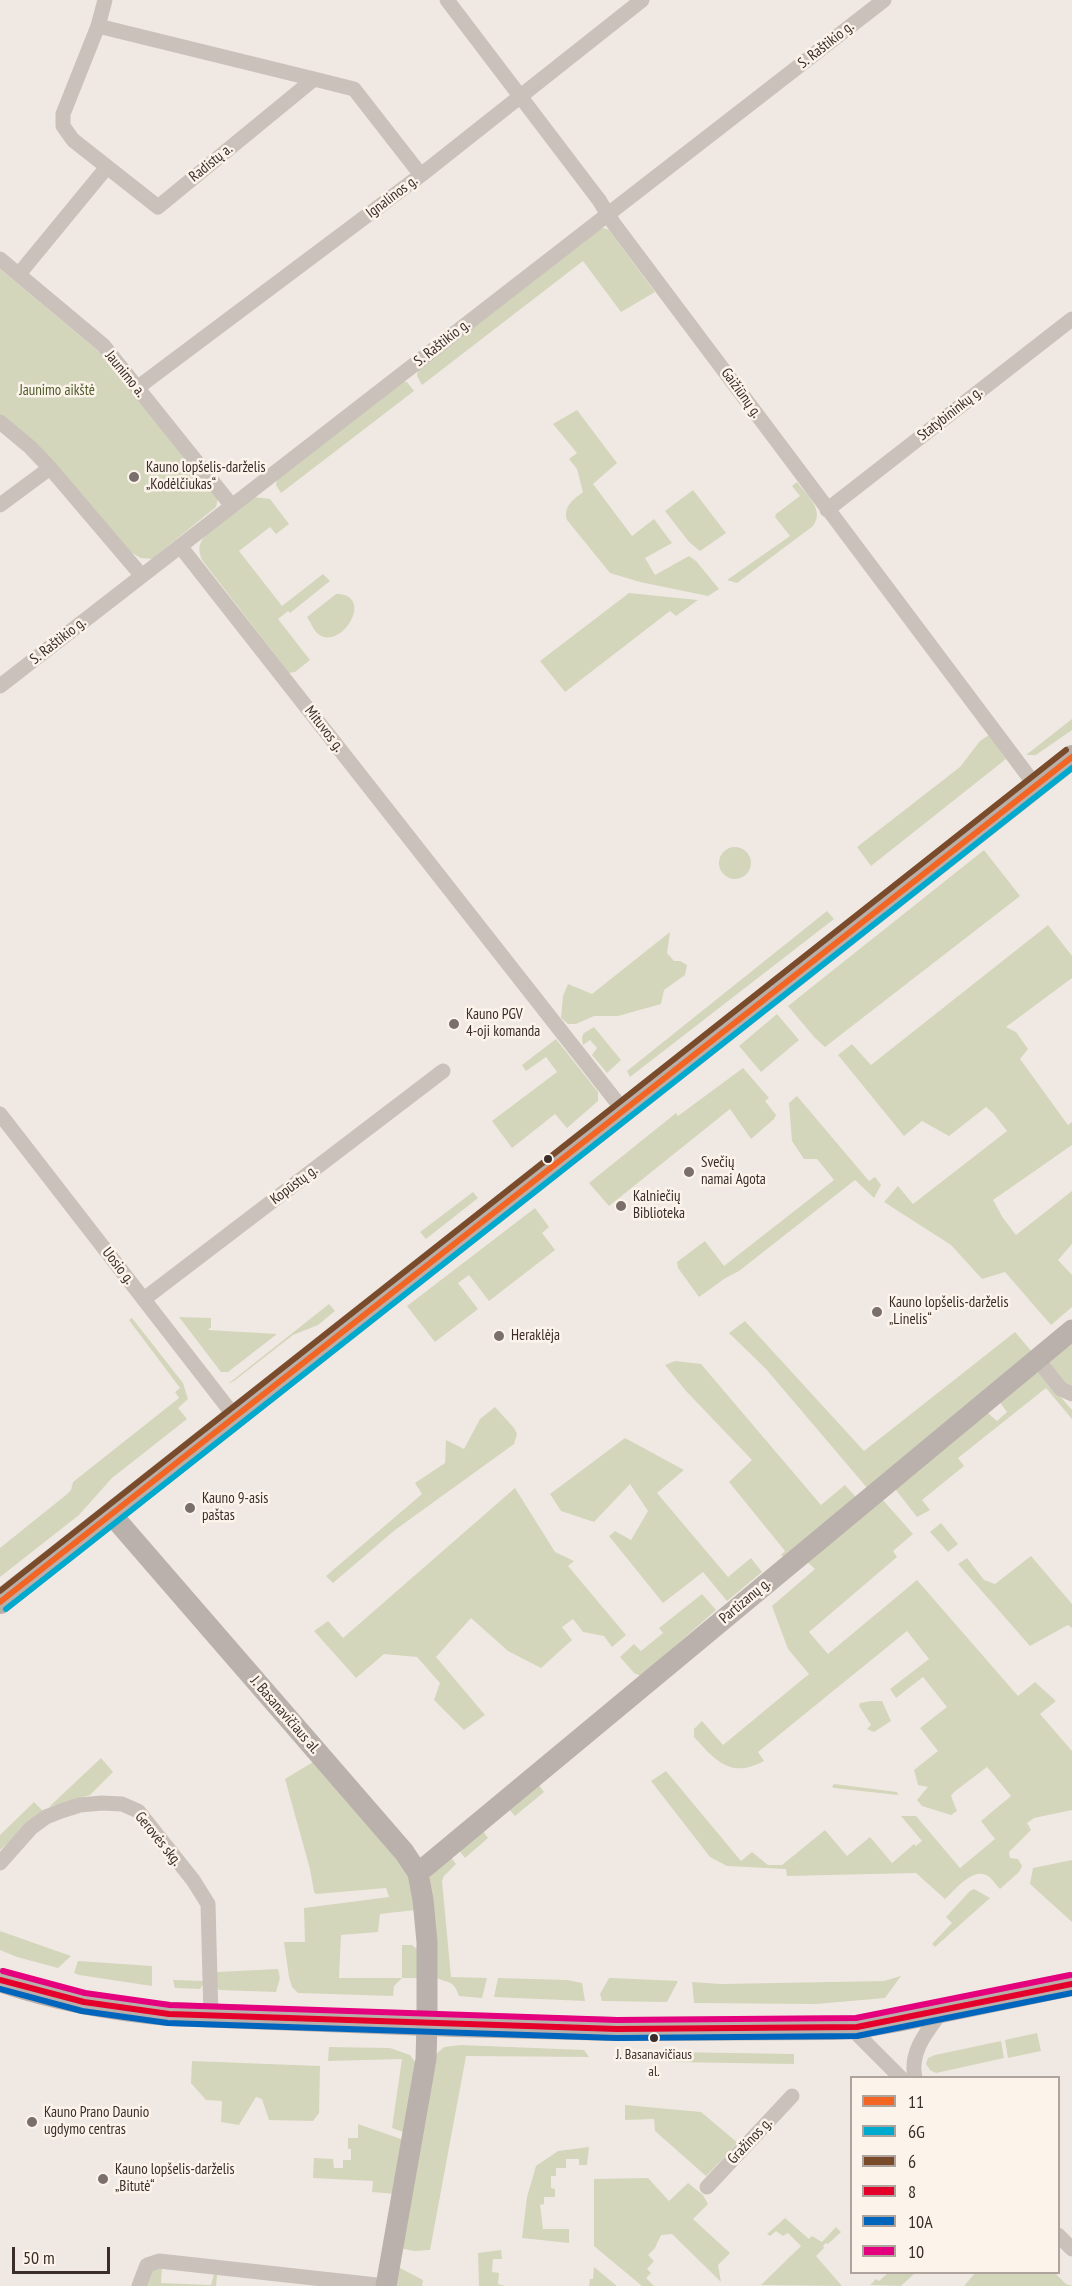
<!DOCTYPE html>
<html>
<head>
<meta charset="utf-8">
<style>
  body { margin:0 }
  #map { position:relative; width:1072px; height:2286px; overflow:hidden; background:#f0e9e3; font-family:"PT Sans Narrow",sans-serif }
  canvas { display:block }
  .legend { position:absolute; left:850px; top:2076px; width:210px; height:198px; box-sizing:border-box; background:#fcf3eb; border:2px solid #afa49d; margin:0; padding:8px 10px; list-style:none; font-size:18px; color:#3b2d29 }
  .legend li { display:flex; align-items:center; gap:12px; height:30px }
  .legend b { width:30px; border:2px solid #afa49d }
  .scale { position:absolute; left:12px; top:2247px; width:98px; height:27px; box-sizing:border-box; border:3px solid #3b2d29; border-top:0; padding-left:8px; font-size:18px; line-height:21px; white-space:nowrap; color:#3b2d29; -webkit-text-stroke:4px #fcf3eb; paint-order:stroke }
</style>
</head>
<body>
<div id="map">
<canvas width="1072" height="2286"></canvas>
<ul class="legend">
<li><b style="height:8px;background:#f26522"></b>11</li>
<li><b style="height:8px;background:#00a9ce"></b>6G</li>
<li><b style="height:8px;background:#7a4b2a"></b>6</li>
<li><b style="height:8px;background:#e4002b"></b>8</li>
<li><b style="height:8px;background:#0065bd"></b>10A</li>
<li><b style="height:8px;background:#e5007d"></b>10</li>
</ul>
<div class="scale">50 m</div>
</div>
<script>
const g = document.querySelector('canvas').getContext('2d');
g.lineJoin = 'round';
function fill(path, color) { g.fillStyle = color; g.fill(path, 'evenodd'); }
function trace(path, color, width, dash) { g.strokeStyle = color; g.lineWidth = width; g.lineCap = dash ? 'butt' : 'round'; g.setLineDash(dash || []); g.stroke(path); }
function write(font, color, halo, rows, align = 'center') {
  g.font = font + ' "PT Sans Narrow",sans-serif'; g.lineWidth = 5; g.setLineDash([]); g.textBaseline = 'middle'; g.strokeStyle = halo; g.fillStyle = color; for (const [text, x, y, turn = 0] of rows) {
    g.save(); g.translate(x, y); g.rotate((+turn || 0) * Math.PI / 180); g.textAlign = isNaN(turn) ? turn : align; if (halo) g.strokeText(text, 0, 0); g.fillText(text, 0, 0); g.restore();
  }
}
fill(new Path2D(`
  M604,228L609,230L655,292L621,312L583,261L422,385L417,376L418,368L596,230Z
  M0,269L96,349L118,373L218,498L216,507L152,559L141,558L132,553L0,418Z
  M401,382H407L414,391L281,493L276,485L277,479Z
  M577,410L617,463L593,484L632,536L654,519L672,543L645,558L655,575L689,556L696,561L719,589L708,596L640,582L610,573L567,520C563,506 573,500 583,492L577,469L569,459L577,453L553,424Z
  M797,482C807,495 825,510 813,526L737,583L727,580L790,536L775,517L776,514L800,496L792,486Z
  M693,490L726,533L700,551L689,542L665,511Z
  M254,497L270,499L289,524L276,534L270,527L239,551L282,606L323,574L330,581L290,613L288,611L278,619L310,660L295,672L289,673L202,560C198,550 198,544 205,536Z
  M629,593L698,600L676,616L670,611L565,692L540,661Z
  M336,594C377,594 340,654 317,633C313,629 310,621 307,617Z
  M1072,719V730L1036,755H1026Z
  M989,735L1006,759L871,866L857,847L960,767L980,741Z
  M719 863a16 16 0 1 1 32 0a16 16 0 1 1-32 0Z
  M984,850L1020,896L825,1047L815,1038L788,1006Z
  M827,911L834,919L630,1077L627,1071Z
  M1048,925L1072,956V978L1006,1027L1016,1032L1028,1049L1020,1059L1068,1125L1072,1122V1145L993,1200L1003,1218L1016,1235L1072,1191V1244L1058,1260L1072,1275V1307L1051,1325L1005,1272L982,1279L951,1245L884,1202L898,1186L913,1204L1007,1131L993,1113L986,1107L949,1136L922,1121L904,1136L838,1055L852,1044L871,1065Z
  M670,932L667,953L674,961H680L687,965L685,975L664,990L661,1004L618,1016H594L576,1024H568L561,1018L563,996L568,984L592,994Z
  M777,1014L799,1040L761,1072L739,1046Z
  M594,1027L621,1060L607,1073L592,1055L597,1048L590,1040L583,1045L582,1037L584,1033Z
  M556,1039L598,1092V1101L567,1128L555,1114L512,1148L492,1121L557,1072L546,1057L526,1071L522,1065Z
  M743,1068L769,1098L765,1101L776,1115L774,1119L751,1139L730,1109L609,1206L589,1183L676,1113L678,1116Z
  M797,1096L869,1181L875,1177L881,1185L874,1198L855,1180L739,1271L724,1279L699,1297L678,1268L677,1262L705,1241L724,1266L834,1180L817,1159H804L792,1141L789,1103Z
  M473,1192L478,1198L426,1239L420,1232Z
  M535,1208L549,1227L542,1233L555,1250L489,1301L469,1275L458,1283L478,1309L435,1342L407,1306Z
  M329,1304L335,1311L318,1325L293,1335L234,1381L228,1384Z
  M179,1317L211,1318V1327L208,1330L277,1334L228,1372H221Z
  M132,1318L183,1383L188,1399L178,1408L187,1419L112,1478L79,1515L0,1577V1548L66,1495L71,1490L73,1482L179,1398L175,1392L180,1388L129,1320Z
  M745,1321L864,1451L1015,1332L1033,1353L868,1489L766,1369L729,1333Z
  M1072,1338V1389L1047,1367L1049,1356Z
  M675,1361L701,1364L821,1505L845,1485L855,1496L856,1499L785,1558L781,1555L785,1551L729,1482L752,1460L686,1391L665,1365Z
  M1036,1371L1039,1372L1072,1410V1419L1046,1388L958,1458L964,1466L922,1500L930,1510L917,1517L896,1490L895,1484L988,1413L997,1421L1007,1412L999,1401Z
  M495,1407L514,1428L517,1434L514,1444L395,1530L333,1583L326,1576L422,1494L415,1483L445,1463L446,1440L464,1449L480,1419Z
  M625,1438L684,1470L657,1493L728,1577L751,1558L762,1572L727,1601L703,1572L663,1603L609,1536L615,1531L631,1540L648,1511L630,1484L594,1522L561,1511L550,1494Z
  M515,1488L555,1552L574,1561L568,1566L626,1635L612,1647L604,1636L583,1632L573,1619L562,1627L572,1640L541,1668L508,1651L471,1618L436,1657L485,1715L464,1730L434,1700L440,1683L417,1657L384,1654L356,1678L314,1631L328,1621L343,1638Z
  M882,1499L913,1534L893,1551L897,1557L809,1632L828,1654L917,1580L1018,1696L1035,1682L1056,1701L1040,1714L1072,1751V1810L1034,1818L1027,1823L1031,1830L1009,1852L1010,1858L1018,1859L1022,1866L1019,1872L1000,1889C996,1885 991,1877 986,1875C972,1868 954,1891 945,1899L916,1873L787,1876L786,1869L727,1866L710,1857L651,1781L666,1771L741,1861L752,1852L768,1865H782L825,1830L847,1856L870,1837L892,1863L914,1844L916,1846L922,1841L901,1816H916L960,1868L995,1839L981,1821L1011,1796L987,1767L954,1792L951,1796L957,1811L951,1815L922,1806L917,1800L928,1787L918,1785L914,1770L938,1751L920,1728L947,1707L923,1677L896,1698L890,1689L929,1659L907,1631L758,1752L764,1761C731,1779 716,1761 694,1737V1729L702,1721L723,1745L809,1674L788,1649L772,1606L815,1569L805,1560Z
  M941,1523L958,1544L948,1552L930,1532Z
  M1031,1556L1072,1604V1628L1068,1625L1030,1646L958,1564L967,1558L984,1580L995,1584Z
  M702,1594L716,1610L641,1676L634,1673L620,1657L634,1644L641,1651L663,1633L659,1628Z
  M871,1701H882L891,1721L874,1732L867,1729L871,1725L859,1706L860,1703Z
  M101,1758L113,1772L90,1795L49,1807Z
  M313,1762L397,1856L411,1878L415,1910L380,1914L378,1932L341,1935L339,1978H402V1945H412L417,1949V1978H402L394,1986L393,1996L298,1993L292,1987L289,1977L284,1942H305L304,1908L389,1897L386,1888L316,1894L314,1892L310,1869L285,1779Z
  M538,1784L544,1792L515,1816L508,1808Z
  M834,1784L897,1792L898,1795L834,1788L832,1787Z
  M34,1802L44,1812L0,1850V1835Z
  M482,1830L488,1838L465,1858L458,1849Z
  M450,1856L456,1864L444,1876L442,1881L451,1977L487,1978L482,1998L459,1996C453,1979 449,1984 437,1978L428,1883L431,1874Z
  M1072,1860V1922L1030,1884L1033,1868Z
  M974,1889L990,1898L935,1947L932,1944L952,1923L946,1917L970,1891Z
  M0,1931L71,1956L58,1968L17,1957L0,1950Z
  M78,1961L152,1966V1986L79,1975L74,1973Z
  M278,1969L280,1978L276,1992L219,1990L214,1982L217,1972Z
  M901,1976L885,1998L816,2004L694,2003L692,1982L721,1984L884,1981Z
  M498,1978L567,1980L582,1983L585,2001L494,1997Z
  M609,1978H612L678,1981L667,2002L602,2001L600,1994Z
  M173,1980L205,1981L200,1989L175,1988Z
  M1037,2033L1041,2051L1008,2058L1005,2040Z
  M1001,2041L1004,2058L936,2073L930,2070L926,2064L928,2058L935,2055Z
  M461,2045L584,2050L589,2057L466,2056L430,2250L414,2251L399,2248L435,2055L444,2047Z
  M329,2047L390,2048L410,2055L416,2063L406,2133L392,2128L402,2059L328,2061Z
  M672,2052L794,2054V2064L672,2062Z
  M192,2061L320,2066L319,2113L313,2121L269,2120L262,2099L256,2097L239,2125L221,2122L222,2101L206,2100L191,2083Z
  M625,2105L701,2112L738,2143L706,2176L655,2131L654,2119L625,2120Z
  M358,2124L404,2140L395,2194L372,2192L373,2181L313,2178L314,2158L333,2159L334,2168H343V2160H351V2149H348V2138H358Z
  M589,2147L587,2165H579V2159H566V2168H556V2176H551V2188L555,2189V2197H544V2204L540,2205L543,2229H569V2243L522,2238L527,2197L536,2166L558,2151Z
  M648,2178L669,2201L688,2183L703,2195L708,2204L693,2219L730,2253L718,2265L721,2282L672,2234L661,2235L655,2248L648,2255L654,2261L647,2269L651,2273L646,2278L654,2286H642L594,2246V2179Z
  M785,2218L809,2239L812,2236L822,2242L836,2227L841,2232L828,2244L826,2243L823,2246L824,2248L816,2256L842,2286L761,2285L801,2246L788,2233L783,2236L776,2231L770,2236L767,2234Z
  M501,2250L502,2259H493L492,2272L499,2273L498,2284L505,2286H479L478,2253Z
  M396,2266L423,2280L422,2286H393Z
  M162,2267L161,2283L211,2285L214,2274L217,2275L216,2286H146L152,2270Z
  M594,2267L617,2286H589L590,2279H593Z
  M976,2272L1055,2273L1066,2284L1072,2286H964Z
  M888,2273L890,2274L915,2273L901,2286L870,2285L876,2279L879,2281Z`), '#d3d6bb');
trace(new Path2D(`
  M447,0L599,200L614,224L1035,785
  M98,26L314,79L158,207L73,140L63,126V114Z
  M98,26L105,0
  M314,79L354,89L421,175
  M0,259L103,345L232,506
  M19,274L107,167
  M137,388L421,175L642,0
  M0,422L30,447L50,468L142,576
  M0,505L50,468
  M827,510L1072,319
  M180,546L623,1110
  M0,686L884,0
  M0,1114L235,1417
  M144,1299L443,1071
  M1037,1359L1061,1389L1072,1394
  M0,1863L31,1828L46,1817L61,1811L80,1805L102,1803L122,1804L138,1811L193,1880L208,1904L211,2017
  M857,2027L859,2036L901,2078
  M915,2078C909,2051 928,2030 943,2010
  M707,2187L792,2096
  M1058,2235L1072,2249
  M139,2286L147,2265L159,2261L386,2286`), '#cac1bb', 15);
trace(new Path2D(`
  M112,1515L404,1852L418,1873L423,1900L427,1942V2024L426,2059L386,2286
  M418,1873L1072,1330`), '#bab1ac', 21);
trace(new Path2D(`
  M0,1602L1072,757
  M0,1980C55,1999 112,2009 169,2014L455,2025L617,2029L831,2028L857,2027L897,2020L1072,1984`), '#b9afaa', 24);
trace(new Path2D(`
  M0,1602L1072,757`), '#f26522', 6);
trace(new Path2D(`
  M6,1609L1072,768`), '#00a9ce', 6);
trace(new Path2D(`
  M0,1591L1066,750`), '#7a4b2a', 6);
trace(new Path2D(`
  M0,1980L84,2002L169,2014L617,2029L857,2027L1072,1984`), '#e4002b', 6);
trace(new Path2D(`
  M0,1989L82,2011L168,2023L617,2038L857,2036L1072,1993`), '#0065bd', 6);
trace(new Path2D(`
  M3,1971L85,1993L170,2005L617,2020L856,2018L1070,1975`), '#e5007d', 6);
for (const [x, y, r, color] of [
  [134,477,6,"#7a6f6a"],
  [454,1024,6,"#7a6f6a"],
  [548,1159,5,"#3b2d29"],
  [689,1172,6,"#7a6f6a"],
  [621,1206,6,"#7a6f6a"],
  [877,1312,6,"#7a6f6a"],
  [499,1336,6,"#7a6f6a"],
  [190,1508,6,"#7a6f6a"],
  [654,2038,5,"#3b2d29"],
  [32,2122,6,"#7a6f6a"],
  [103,2179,6,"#7a6f6a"]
]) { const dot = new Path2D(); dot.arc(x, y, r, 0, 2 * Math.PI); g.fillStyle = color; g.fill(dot); trace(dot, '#fcf3eb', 2); }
write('14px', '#3b2d29', '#fcf3eb', [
  ["J. Basanavičiaus",654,2055],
  ["al.",654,2072]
]);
write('15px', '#3b2d29', '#fcf3eb', [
  ["S. Raštikio g.",826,45,-38],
  ["Radistų a.",211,163,-39],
  ["Ignalinos g.",392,197,-37],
  ["S. Raštikio g.",442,343,-38],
  ["Jaunimo a.",125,374,51],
  ["Gaižiūnų g.",741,393,54],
  ["Statybininkų g.",950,414,-38],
  ["S. Raštikio g.",58,641,-38],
  ["Mituvos g.",324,729,52],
  ["Kopūstų g.",294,1185,-37],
  ["Uosio g.",118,1266,52],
  ["Partizanų g.",745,1601,-40],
  ["J. Basanavičiaus al.",285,1715,49],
  ["Gerovės skg.",158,1839,51],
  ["Gražinos g.",750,2141,-47]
]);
write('15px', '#4e5d29', '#fcf3eb', [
  ["Jaunimo aikštė",57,391]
]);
write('15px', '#3b2d29', '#fcf3eb', [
  ["Kauno lopšelis-darželis",146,468],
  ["„Kodėlčiukas“",146,485],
  ["Kauno PGV",466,1015],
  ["4-oji komanda",466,1032],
  ["Svečių",701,1163],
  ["namai Agota",701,1180],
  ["Kalniečių",633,1197],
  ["Biblioteka",633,1214],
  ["Kauno lopšelis-darželis",889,1303],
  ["„Linelis“",889,1320],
  ["Heraklėja",511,1336],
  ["Kauno 9-asis",202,1499],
  ["paštas",202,1516],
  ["Kauno Prano Daunio",44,2113],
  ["ugdymo centras",44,2130],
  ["Kauno lopšelis-darželis",115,2170],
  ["„Bitutė“",115,2187]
], 'left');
</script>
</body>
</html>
